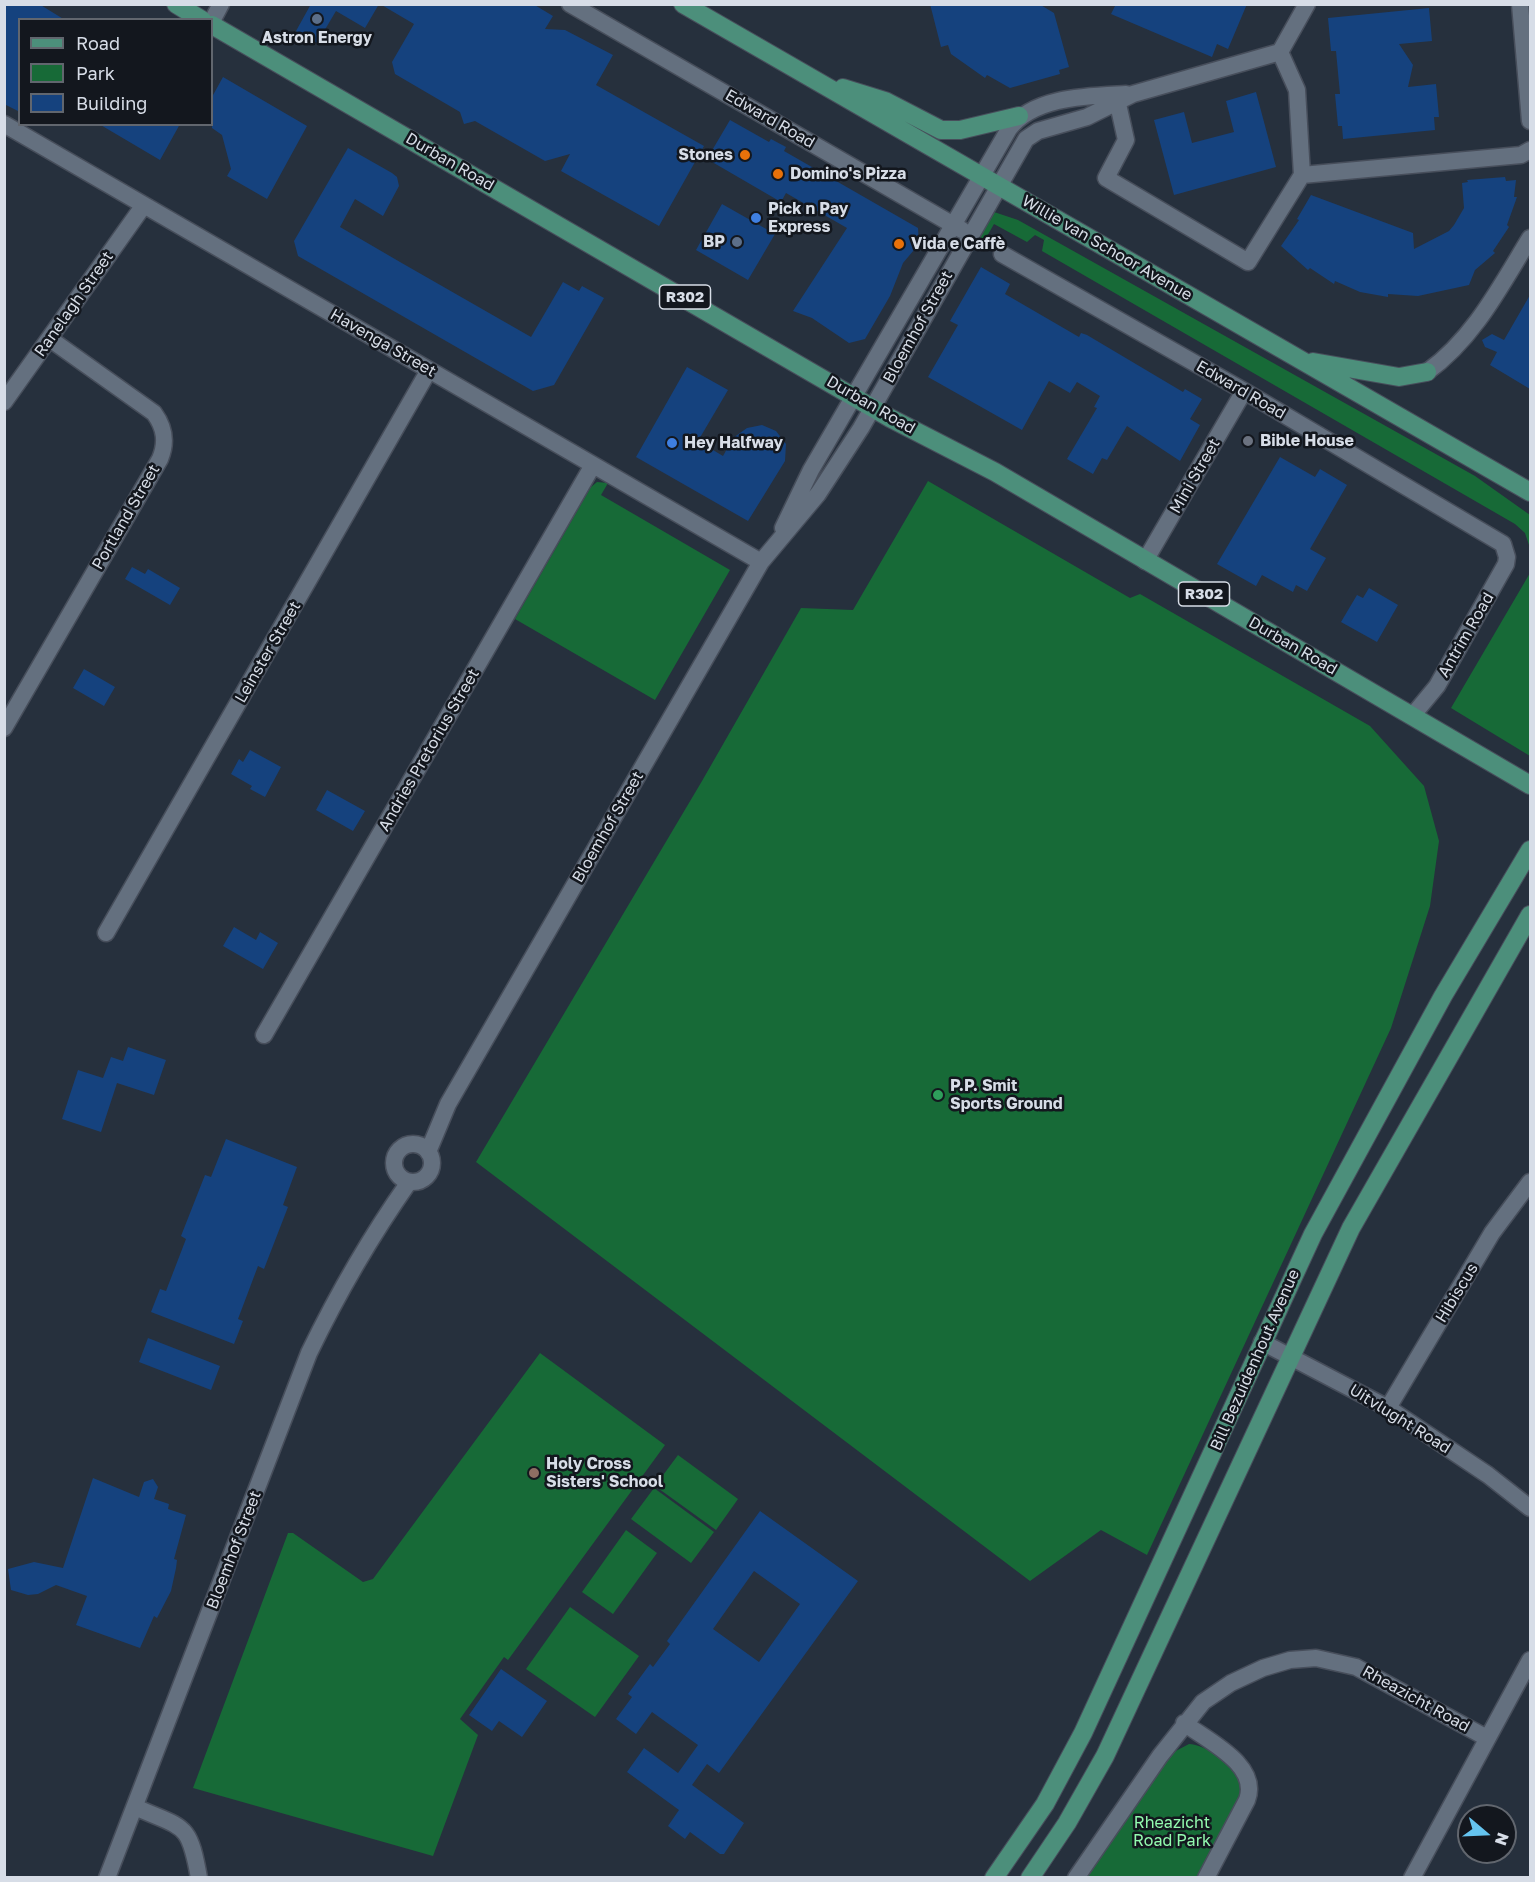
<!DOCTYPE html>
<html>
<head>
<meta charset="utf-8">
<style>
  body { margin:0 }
  #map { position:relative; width:1535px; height:1882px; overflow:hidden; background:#26303d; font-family:"Golos Text",sans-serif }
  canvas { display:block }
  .frame { position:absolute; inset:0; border:6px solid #d7dde7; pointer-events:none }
  .legend { position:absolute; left:18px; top:18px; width:195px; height:108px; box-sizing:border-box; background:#13171e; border:2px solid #61666e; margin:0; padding:8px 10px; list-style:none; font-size:18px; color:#d7dde7 }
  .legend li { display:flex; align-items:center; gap:12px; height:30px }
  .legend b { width:30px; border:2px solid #61666e }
  .north { position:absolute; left:1457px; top:1804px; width:60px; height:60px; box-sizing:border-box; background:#13171e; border:2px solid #61666e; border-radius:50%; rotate:109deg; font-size:16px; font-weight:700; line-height:24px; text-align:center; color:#d7dde7 }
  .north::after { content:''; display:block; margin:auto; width:21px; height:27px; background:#65c4ef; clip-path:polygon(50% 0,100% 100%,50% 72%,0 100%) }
</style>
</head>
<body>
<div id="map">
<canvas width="1535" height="1882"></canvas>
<div class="frame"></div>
<ul class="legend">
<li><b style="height:8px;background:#4c8f7b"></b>Road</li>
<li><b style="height:16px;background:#176a37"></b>Park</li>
<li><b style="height:16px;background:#15427e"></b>Building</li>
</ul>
<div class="north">N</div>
</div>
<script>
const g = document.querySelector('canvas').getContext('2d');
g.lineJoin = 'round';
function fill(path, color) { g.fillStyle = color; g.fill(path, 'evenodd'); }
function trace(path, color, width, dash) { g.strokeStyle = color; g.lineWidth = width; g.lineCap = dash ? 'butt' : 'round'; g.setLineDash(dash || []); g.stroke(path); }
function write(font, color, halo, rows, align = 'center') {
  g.font = font + ' "Golos Text",sans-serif'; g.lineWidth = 5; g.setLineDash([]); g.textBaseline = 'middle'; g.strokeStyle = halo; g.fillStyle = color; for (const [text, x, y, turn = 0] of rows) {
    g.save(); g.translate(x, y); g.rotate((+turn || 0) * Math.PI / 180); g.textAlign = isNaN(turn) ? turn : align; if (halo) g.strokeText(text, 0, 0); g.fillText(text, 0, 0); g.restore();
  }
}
fill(new Path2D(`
  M994,212L1018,220L1475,476L1530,515V548L1525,533L1515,524L1042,251L1044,240L1035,235L1027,242L994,224L982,245L977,242Z
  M928,481L1130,598L1140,594L1370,726L1424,786L1439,841L1430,906L1391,1028L1147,1555L1101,1530L1030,1581L476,1162L702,781L801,608L853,610Z
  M597,482L608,483L601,495L730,570L655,700L515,619L591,487Z
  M1530,573V756L1451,708Z
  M540,1353L665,1445L508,1660L504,1657L460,1719L478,1735L433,1856L193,1788L288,1533H293L363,1582L373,1579Z
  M678,1455L738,1499L716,1530L655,1486Z
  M654,1488L714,1532L691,1563L631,1519Z
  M626,1530L657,1553L613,1614L582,1592Z
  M570,1607L639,1656L595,1717L526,1669Z
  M1189,1744C1204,1744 1235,1765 1240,1779C1242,1783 1241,1789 1242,1793L1198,1877L1086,1878L1170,1754Z`), '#176a37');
fill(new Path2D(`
  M4,4H39L65,20H20V112L4,104Z
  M311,4H379L365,28L336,11L317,43L296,31Z
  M380,4H533L553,16L545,29L565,30L613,55L596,85L704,146L659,226L561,171L570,154L545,161L475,121L464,124L460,112L395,74L392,62L414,24Z
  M930,4H1039L1054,13L1069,67L1059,70L1060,74L1010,88L987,75L985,78L951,54L948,45L941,47Z
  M1116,4H1247L1228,49L1217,44L1212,57L1111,14Z
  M1429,8L1432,41L1399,44L1413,65L1408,87L1436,84L1439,117H1434L1435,130L1343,139L1342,126H1338L1335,94H1340L1336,51H1331L1328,18Z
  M223,77L307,126L267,199L227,176L231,169L222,135L212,128V97Z
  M1256,92L1276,167L1174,195L1154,120L1184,112L1192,143L1234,132L1226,101Z
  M730,120L769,142L771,139L786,147L784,151L918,228L919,244L903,263L890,296L865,339L849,343L812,318L793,311L847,228L786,193L781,202L707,159Z
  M99,124H180L160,160Z
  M348,148L392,173L397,177L399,186L383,216L355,199L340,227L400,262L531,337L563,282L579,291L582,286L604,298L554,385L533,391L298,256L294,241Z
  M1505,177L1506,181L1516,180L1514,197H1517L1507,225L1509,227L1493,251L1495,253L1475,270L1469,285L1418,296L1388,294V297L1360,292L1335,281L1334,284L1310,268L1308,270L1281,246L1299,220L1297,219L1311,195L1413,233L1414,249L1449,231L1454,225L1464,208L1462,183L1468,182L1467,180Z
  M722,204L775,234L748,280L696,250Z
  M981,267L1010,284L1005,294L1079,337L1081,333L1087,335L1183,392L1185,389L1202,399L1190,419L1200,425L1180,461L1127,426L1107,460L1102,458L1093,474L1067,459L1097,408L1094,407L1100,396L1077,382L1070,393L1049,381L1022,430L928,377L958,325L950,321Z
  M1530,295V389L1490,365L1497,352L1485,347L1482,340L1492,334L1504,340Z
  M687,367L728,390L698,441L723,456L733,438L747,428L762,425L776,431L786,444L785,461L748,521L636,457Z
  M1280,457L1315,477L1320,469L1347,485L1310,549L1326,558L1307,591L1296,585L1293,592L1262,575L1256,586L1217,564Z
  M132,567L145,574L148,569L180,588L170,605L125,579Z
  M1369,588L1398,605L1377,642L1341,622L1357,595L1363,598Z
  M84,669L115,687L104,706L73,688Z
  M250,750L281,767L265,797L250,789L252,786L231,774L239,759L243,762Z
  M327,790L365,811L353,831L316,810Z
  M234,927L256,940L260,932L278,943L263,969L223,946Z
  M128,1047L166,1060L154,1095L117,1083L101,1132L62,1119L78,1070L103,1078L111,1057L123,1061Z
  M226,1139L297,1167L283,1205L288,1207L264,1269L258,1266L238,1319L243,1321L234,1344L151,1312L160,1289L166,1291L186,1239L181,1236L205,1175L211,1177Z
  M148,1338L220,1366L211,1390L139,1362Z
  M93,1478L139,1497L144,1482L153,1479L158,1487L154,1499L169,1504L168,1509L186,1515L174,1559L177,1560L176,1568L171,1591L157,1618L154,1616L140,1648L76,1625L87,1596L56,1585L38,1594L28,1595L11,1590L8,1569L34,1562L63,1568Z
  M760,1511L858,1581L719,1773L707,1764L692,1785L744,1823L724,1854H720L690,1832L685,1839L668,1826L679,1810L627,1772L644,1748L678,1773L698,1745L652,1712L636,1734L616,1719L632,1697L628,1694L650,1664L653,1667L670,1644L667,1641ZM754,1571L800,1604L759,1662L713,1629Z
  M501,1669L547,1701L522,1737L499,1721L492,1731L469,1715Z`), '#15427e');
const minor = new Path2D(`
  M570,4L962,230
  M1520,4L1530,121
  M212,21L221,4
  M1280,52L1297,90L1302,175L1521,155L1530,150
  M1116,95L1126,140L1106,178L1248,262L1302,175
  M4,124L761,562
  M1002,254L1244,391L1503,544L1507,557L1506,564L1437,686L1413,715
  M1427,372C1474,338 1500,287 1530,238
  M4,402L144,205
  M783,528L811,470L1009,129C1034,96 1088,96 1126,94
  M1145,561L1244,391
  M4,728L160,459C167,442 165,428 154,413L50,339
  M106,933L429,370
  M264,1035L593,465
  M394 1163a19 19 0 1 1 38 0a19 19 0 1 1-38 0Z
  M428,1152L448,1104L761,562L818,494L861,428L1026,139L1038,131L1087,117L1133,94L1280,52L1307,4
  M1262,1342L1388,1408L1488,1475L1530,1508
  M1388,1408L1492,1233L1530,1182
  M1184,1723C1208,1741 1260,1765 1247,1800L1206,1878
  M135,1807C184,1829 189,1821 199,1878
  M107,1878L309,1353C338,1293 371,1236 409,1182
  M1076,1878L1160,1756L1203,1702L1231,1683L1263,1668L1290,1660L1316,1658L1356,1667L1487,1738
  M1412,1878L1530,1660`);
const major = new Path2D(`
  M176,4L202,20
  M683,4L1530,492
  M212,25L890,418L995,472L1530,785
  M843,88L885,101L941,130H960L1019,116
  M1313,362L1399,377L1427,372
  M994,1878L1045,1804L1083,1733L1313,1234L1443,996L1530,850
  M1030,1878L1067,1823L1105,1756L1351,1228L1530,915`);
trace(minor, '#474e5b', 19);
trace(major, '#474e5b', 20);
trace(minor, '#64707f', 16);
trace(major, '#4c8f7b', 18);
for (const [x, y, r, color] of [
  [317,19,6,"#5c6f8a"],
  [745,155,6,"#e8710a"],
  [778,174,6,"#e8710a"],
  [756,218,6,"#3f7fe0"],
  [737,242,6,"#5c6f8a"],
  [899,244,6,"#e8710a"],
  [1248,441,6,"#6b7280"],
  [672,443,6,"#3f7fe0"],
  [938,1095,6,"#2e9e5b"],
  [534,1473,6,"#8d6e63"]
]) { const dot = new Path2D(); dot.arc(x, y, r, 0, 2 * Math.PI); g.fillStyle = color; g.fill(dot); trace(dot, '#13171e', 2); }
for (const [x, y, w] of [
  [685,297,51],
  [1204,594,51]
]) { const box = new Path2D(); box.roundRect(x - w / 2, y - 12, w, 24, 4.5); g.fillStyle = '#13171e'; g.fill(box); trace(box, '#d7dde7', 1.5); }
write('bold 15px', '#d7dde7', null, [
  ["R302",685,297],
  ["R302",1204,594]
]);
write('bold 16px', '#d7dde7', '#13171e', [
  ["Astron Energy",317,38,"center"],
  ["Stones",733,155,"right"],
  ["Domino's Pizza",790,174],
  ["Pick n Pay",768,209],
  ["Express",768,227],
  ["BP",725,242,"right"],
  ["Vida e Caffè",911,244],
  ["Bible House",1260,441],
  ["Hey Halfway",684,443],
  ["P.P. Smit",950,1086],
  ["Sports Ground",950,1104],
  ["Holy Cross",546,1464],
  ["Sisters' School",546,1482]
], 'left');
write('16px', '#d7dde7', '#13171e', [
  ["Edward Road",770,119,30],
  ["Durban Road",450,162,30],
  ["Willie van Schoor Avenue",1107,248,30],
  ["Ranelagh Street",74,304,-55],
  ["Bloemhof Street",918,327,-61],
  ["Havenga Street",383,343,30],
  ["Edward Road",1241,390,30],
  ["Durban Road",871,405,30],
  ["Mini Street",1195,476,-60],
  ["Portland Street",126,517,-60],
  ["Antrim Road",1466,635,-60],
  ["Durban Road",1293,646,30],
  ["Leinster Street",268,652,-60],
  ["Andries Pretorius Street",429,750,-60],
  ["Bloemhof Street",608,827,-60],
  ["Hibiscus",1457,1293,-59],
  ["Bill Bezuidenhout Avenue",1255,1360,-66],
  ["Uitvlught Road",1400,1419,32],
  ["Bloemhof Street",234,1550,-69],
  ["Rheazicht Road",1416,1699,29]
]);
write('16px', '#93fbaf', '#13171e', [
  ["Rheazicht",1172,1823],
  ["Road Park",1172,1841]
]);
</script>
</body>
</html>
